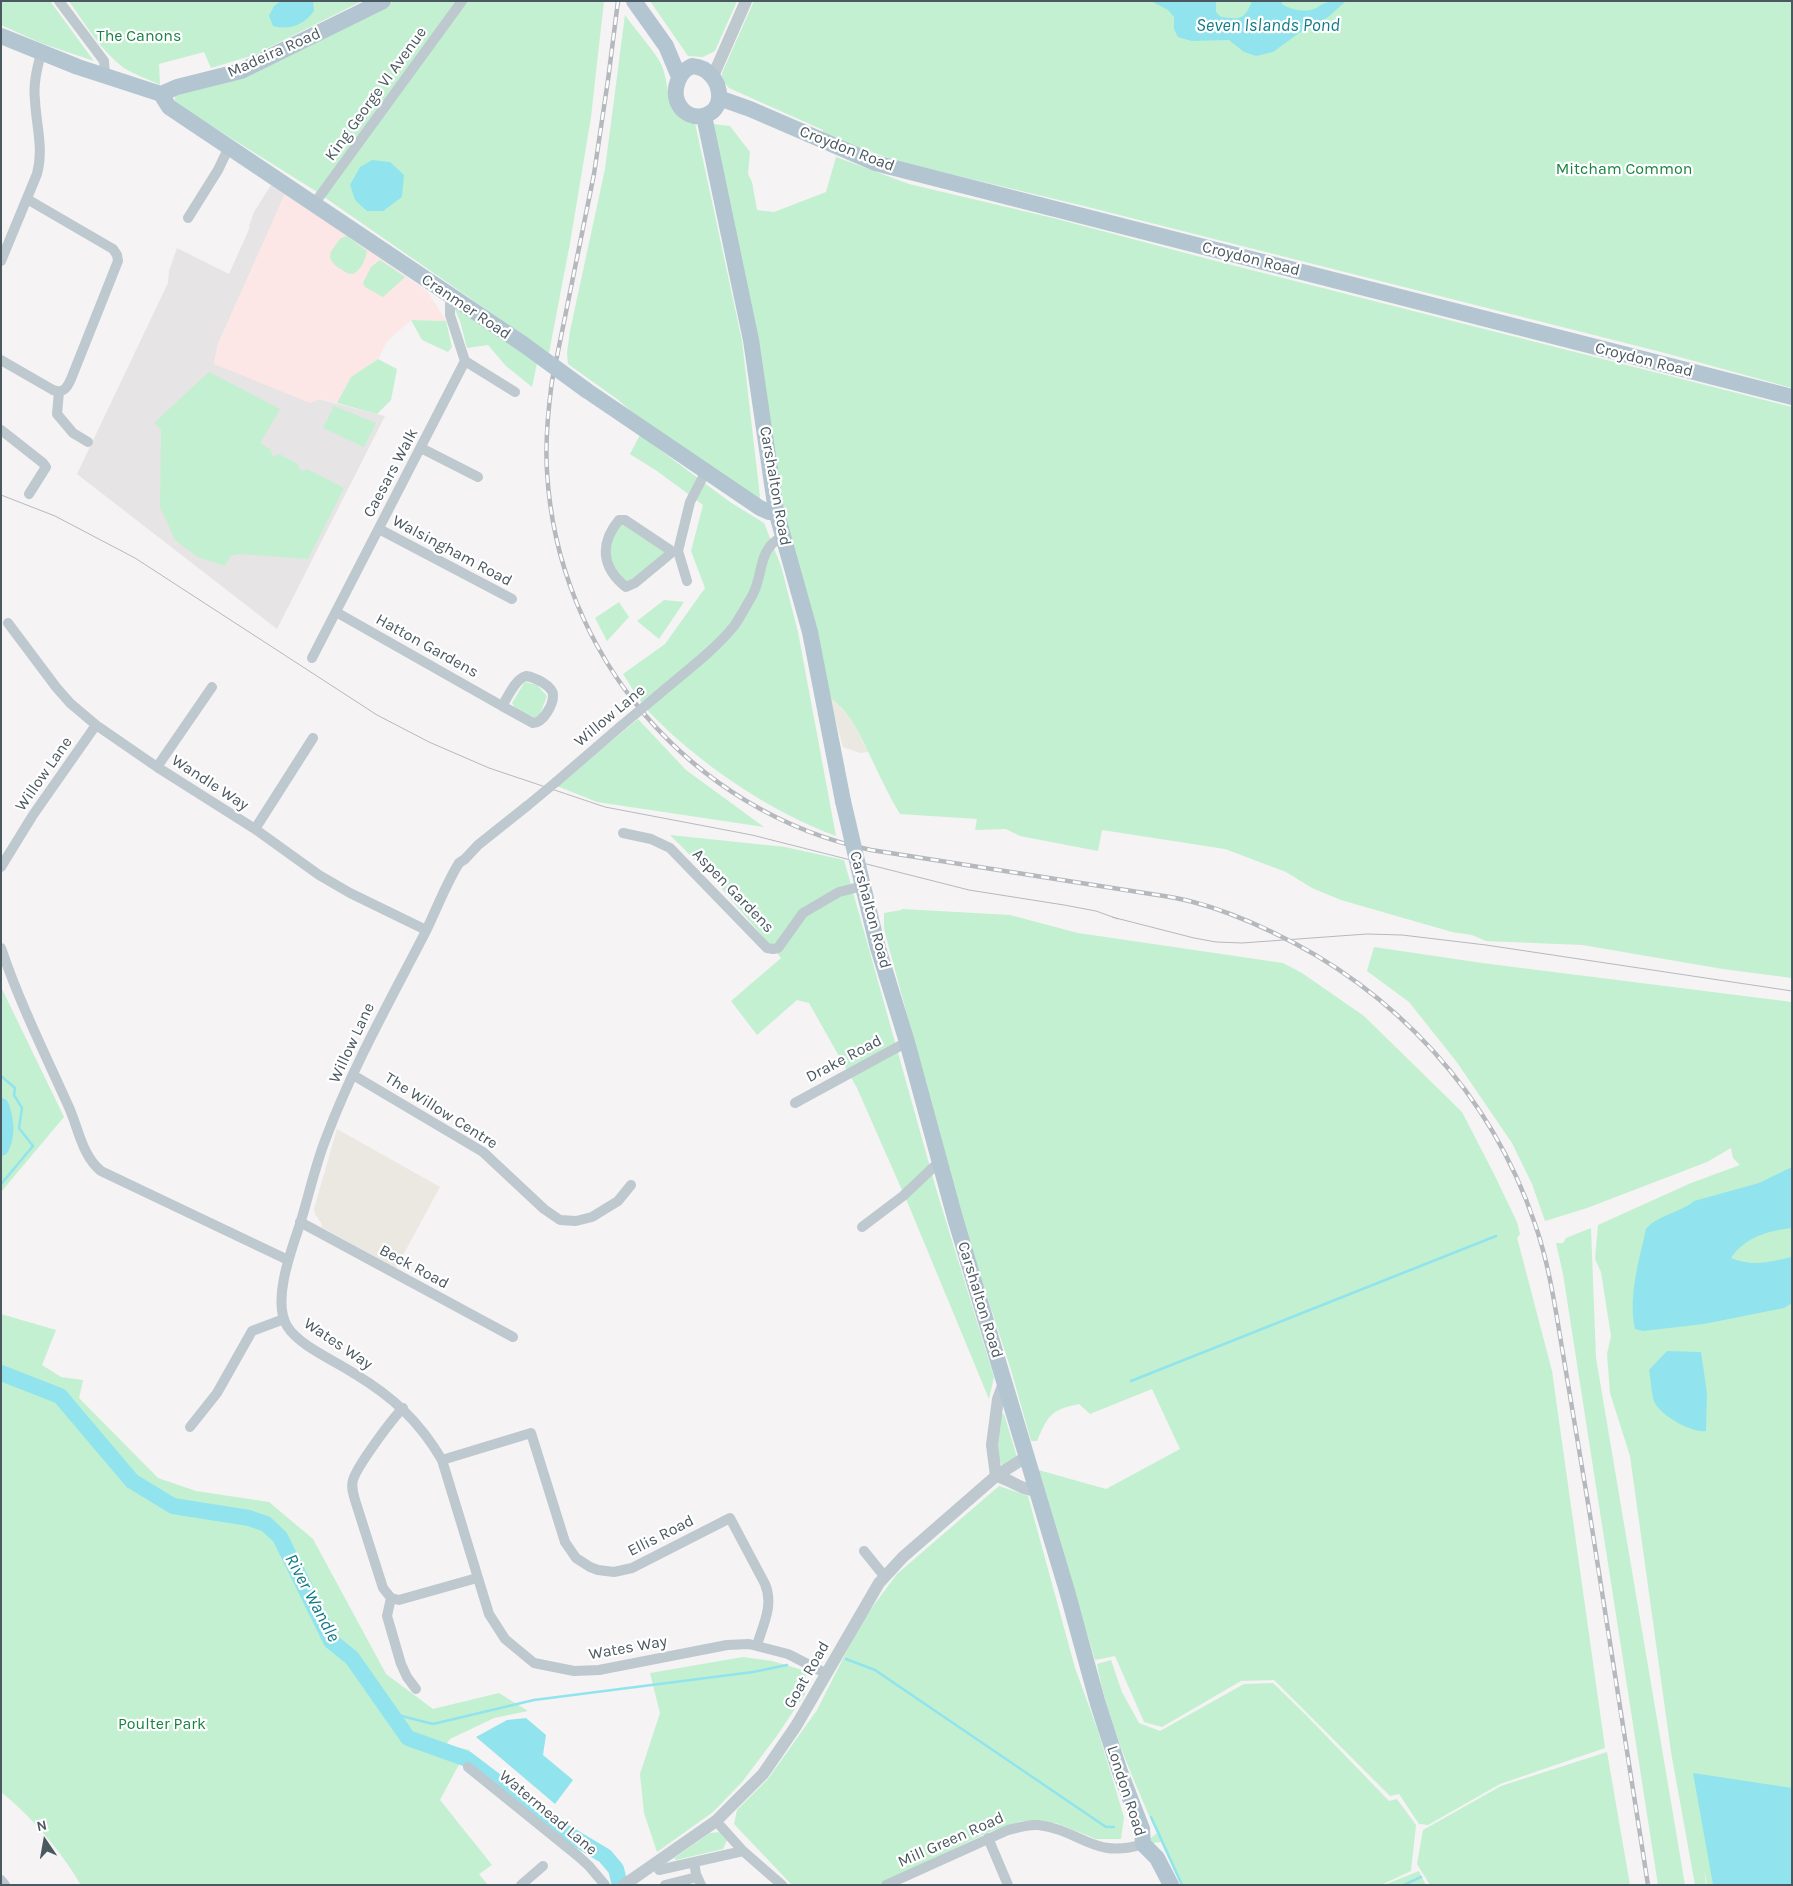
<!DOCTYPE html>
<html>
<head>
<meta charset="utf-8">
<style>
  body { margin:0 }
  #map { position:relative; width:1793px; height:1886px; overflow:hidden; background:#f5f3f3; font-family:Karla,sans-serif }
  canvas { display:block }
  .frame { position:absolute; inset:0; border:2px solid #4a5860; pointer-events:none }
  .north { position:absolute; left:20px; top:1816px; width:50px; height:50px; -webkit-text-stroke:4px #fff; paint-order:stroke; rotate:348deg; font-size:14px; font-weight:700; line-height:20px; text-align:center; color:#4a5860 }
  .north::after { content:''; display:block; margin:auto; width:18px; height:22px; background:#4a5860; clip-path:polygon(50% 0,100% 100%,50% 72%,0 100%) }
</style>
</head>
<body>
<div id="map">
<canvas width="1793" height="1886"></canvas>
<div class="frame"></div>
<div class="north">N</div>
</div>
<script>
const g = document.querySelector('canvas').getContext('2d');
g.lineJoin = 'round';
function fill(path, color) { g.fillStyle = color; g.fill(path, 'evenodd'); }
function trace(path, color, width, dash) { g.strokeStyle = color; g.lineWidth = width; g.lineCap = dash ? 'butt' : 'round'; g.setLineDash(dash || []); g.stroke(path); }
function write(font, color, halo, rows, align = 'center') {
  g.font = font + ' Karla,sans-serif'; g.lineWidth = 4.5; g.setLineDash([]); g.textBaseline = 'middle'; g.strokeStyle = halo; g.fillStyle = color; for (const [text, x, y, turn = 0] of rows) {
    g.save(); g.translate(x, y); g.rotate((+turn || 0) * Math.PI / 180); g.textAlign = isNaN(turn) ? turn : align; if (halo) g.strokeText(text, 0, 0); g.fillText(text, 0, 0); g.restore();
  }
}
fill(new Path2D(`
  M829,696L849,716L868,752L860,753L843,747Z
  M337,1129L440,1187L396,1268L321,1227L322,1224L315,1214L314,1209Z`), '#ebe7e1');
fill(new Path2D(`
  M271,185L285,194L218,344L214,364L318,399L385,416L277,629L77,474L168,283L169,271L177,248L229,274L250,227L249,226L254,212Z`), '#e6e4e5');
fill(new Path2D(`
  M285,194L369,250L428,292L446,321L411,320L387,341L378,359L351,377L337,403L320,399L310,403L214,364L218,344Z`), '#fce6e6');
fill(new Path2D(`
  M1,1H50L94,61L41,43L1,25Z
  M69,1H362L254,55L211,68L204,52L159,64L160,85C148,79 135,75 124,68C101,51 85,24 69,1Z
  M395,1H604L591,117L570,243L549,353L314,190L175,103V95L354,24Z
  M650,1H737L715,51L703,57L688,56Z
  M754,1H1792V388L1665,353L1084,206L900,162L823,135V130L729,88L723,81L722,73Z
  M625,15C633,27 658,55 662,66C673,96 660,107 695,123L742,341L760,497L759,502L647,425L617,399L568,364L567,353L570,331L605,169Z
  M713,124L730,126L750,152L748,174L752,182L757,210L774,212L826,192L836,157L909,184L1053,218L1212,260L1792,407V978L1723,969L1582,945L1486,941L1472,935L1452,932L1341,900L1312,888L1286,872L1225,849L1102,830L1098,851L1020,836L1006,829L975,830L977,819L900,814C881,783 869,749 850,718C845,710 836,703 829,696L782,517Z
  M347,236L367,251C365,260 362,269 353,274C347,274 344,271 339,268C329,261 327,255 335,246C338,241 341,237 347,236Z
  M380,260L405,277L383,297L365,287L363,283L371,267Z
  M452,303L537,363L532,387L506,366L488,345L467,348L460,321Z
  M411,320L446,321L452,347L448,352L422,340Z
  M378,359L397,369L391,400L377,414L337,403L351,377Z
  M209,372L280,409L260,443L271,450L272,455L275,456L279,454L298,464L299,469L304,471L307,469L344,488L308,559L239,554L230,556L225,566L198,557L175,540L160,507L161,433V429L154,423Z
  M334,406L376,423L364,447L323,428Z
  M640,435L730,502L764,523L781,566L798,632L836,836C770,812 697,762 649,712C639,701 631,686 623,674L665,644L705,588L691,551L703,505L657,471L630,454Z
  M621,522L669,550L634,582L620,581L612,575L606,537Z
  M664,600L684,602L659,639L637,621Z
  M619,602L629,617L607,641L595,618Z
  M526,682L537,685L547,696L540,714L535,718L515,708L512,703L524,683Z
  M638,719L686,770L764,827L597,802L557,786Z
  M670,835L785,847L844,860L937,1192L994,1377L989,1399L909,1206L857,1088L809,1003L797,1000L757,1035L731,1001L781,958L712,877Z
  M902,909L1010,915L1078,933L1283,963L1302,973L1364,1016L1462,1112L1494,1174L1517,1222L1520,1234L1517,1238L1519,1245L1552,1371L1605,1748L1500,1784L1428,1825L1419,1824L1399,1794L1390,1796L1274,1680L1241,1681L1162,1727L1144,1722L1115,1656L1095,1660L1062,1551L1035,1469L1106,1489L1180,1449L1152,1389L1090,1414L1079,1404C1050,1410 1048,1416 1037,1441H1031L1011,1370L961,1216L884,929V913L901,910Z
  M1374,947L1482,963L1792,1002V1885H1707L1704,1869L1706,1885H1695L1671,1752L1630,1456L1610,1393L1607,1354L1611,1336L1601,1272L1595,1259L1598,1225L1691,1183L1740,1165L1733,1158L1731,1148L1707,1162L1587,1208L1545,1221L1532,1184L1512,1143L1456,1061L1409,1002L1367,971Z
  M1,987L64,1117L1,1192Z
  M1591,1228L1596,1358L1685,1885H1658L1563,1274L1556,1243H1563L1566,1238Z
  M1,1314L56,1330L42,1365L61,1377L83,1380L79,1398L158,1478L196,1491L269,1502L313,1539L386,1674L433,1709L499,1693L528,1711L494,1718L450,1739L446,1745L470,1750L457,1768L440,1800L492,1865L479,1874L488,1885H81C61,1851 32,1817 1,1792Z
  M1000,1414H1004L1017,1457L1003,1466C992,1452 998,1430 1000,1414Z
  M999,1486L1028,1496L1075,1668L1098,1731L1124,1817L1121,1839H1096L1056,1823L1021,1821L987,1833L878,1885H792L734,1824L737,1810L768,1779L817,1710L862,1621L897,1574Z
  M743,1657L772,1661L806,1671L805,1694L776,1737L742,1782L713,1812L657,1852L644,1813L640,1774L660,1713L650,1673Z
  M1111,1660L1122,1692L1139,1723L1160,1731L1244,1684L1273,1683L1305,1714L1389,1801L1397,1799L1416,1825L1411,1871L1381,1885H1181L1161,1842L1143,1844L1157,1833C1133,1779 1108,1723 1097,1664Z
  M1607,1752L1630,1885H1430L1417,1864L1423,1830L1501,1786Z
  M720,1832L727,1840L723,1849L676,1860L674,1858L710,1833Z
  M1419,1871L1426,1885H1384Z`), '#c3f0d0');
fill(new Path2D(`
  M281,1H313L314,11C305,24 290,31 273,26L269,16L274,6Z
  M1151,1H1216V12L1221,17C1240,19 1244,21 1252,1H1281L1282,4C1291,10 1306,13 1316,8C1322,6 1317,6 1323,4C1330,1 1339,1 1346,1L1327,18L1299,33L1273,52L1256,56L1244,52L1229,40L1192,41L1178,37L1174,29V17L1168,10Z
  M372,160L390,162L404,175L402,197L383,211H367L355,200L350,185L360,167Z
  M1792,1167V1228C1768,1231 1745,1237 1731,1258C1753,1267 1769,1262 1792,1257V1303L1784,1308L1704,1324L1643,1331L1635,1329C1628,1296 1639,1261 1646,1229C1657,1215 1680,1213 1694,1201L1759,1183Z
  M1667,1351L1701,1352L1707,1393L1706,1431C1693,1434 1658,1414 1654,1401C1651,1392 1651,1380 1649,1370Z
  M526,1718L546,1735L543,1755L573,1780L555,1804L476,1737L507,1720Z
  M1693,1773L1792,1788V1885H1713Z`), '#91e4ed');
trace(new Path2D(`
  M1,1076L15,1088L14,1095L22,1108L19,1128L33,1146L2,1183
  M1131,1381L1496,1236
  M846,1659L875,1670L1106,1827H1114
  M390,1713L433,1724L534,1700L753,1672L787,1665
  M1151,1817L1182,1885
  M1404,1885L1421,1877`), '#91e4ed', 2.5);
trace(new Path2D(`
  M1,1106C6,1120 8,1134 1,1148
  M1,1373L60,1396L132,1481L173,1506L249,1518L266,1524L280,1537L331,1641L352,1658L408,1738L467,1759L555,1826L605,1856L616,1869L620,1885`), '#91e4ed', 16);
trace(new Path2D(`
  M59,1L104,61L105,76
  M314,204L462,1
  M188,218L218,170L229,147
  M1,261L37,174C44,148 36,125 35,100C33,84 37,69 41,53
  M1,360L53,390C63,394 67,388 71,379L118,261L117,255L113,249L27,199
  M465,361L515,392
  M59,392L57,414L73,433L88,442
  M1,430L43,463L46,467L29,494
  M421,448L478,477
  M619,520H625L670,550V554L635,583L626,587C602,568 599,544 619,520Z
  M379,529L512,599
  M687,581L678,551L690,502L705,473
  M336,612L502,706
  M8,623L56,687L70,703L96,725L157,767L255,829L319,875L350,893L426,930
  M312,658L465,361L450,315V296
  M526,676C534,677 554,686 553,696C553,705 543,723 533,723L502,706C508,697 515,679 526,676Z
  M657,696C681,675 714,651 734,626C741,616 746,606 752,596C764,575 757,549 782,537
  M157,767L212,687
  M556,782L621,726
  M527,806L478,845L465,859L459,863C446,884 437,908 426,931C391,999 353,1066 326,1138C315,1166 309,1195 300,1224C291,1251 272,1301 287,1326C299,1346 336,1361 355,1374C393,1397 419,1421 442,1460L489,1614L505,1639L534,1663L574,1671L599,1670L727,1645L749,1644L788,1654L827,1674
  M255,829L313,738
  M623,833L651,839L670,848L767,948L773,949L778,948L803,913L839,892L863,886
  M1,867L33,815L96,725
  M1,948C19,1001 44,1052 67,1103C78,1125 81,1155 101,1171L288,1260
  M353,1075L483,1152L544,1209L560,1220L576,1221L592,1217L618,1201L631,1185
  M795,1103L907,1042
  M300,1222L513,1337
  M862,1227L903,1196L939,1162
  M403,1408C392,1419 357,1466 353,1480C351,1487 353,1493 355,1500L383,1588L391,1598L399,1600L477,1578
  M190,1427L217,1393L252,1331L284,1319
  M442,1460L531,1433L565,1542L576,1558L590,1567L598,1570L614,1572L632,1568L730,1518L765,1584C774,1605 763,1625 757,1645
  M864,1551L885,1577
  M391,1598L387,1616L401,1664L407,1677L416,1689
  M468,1767L578,1856L589,1866L605,1885
  M716,1821L743,1851L782,1885
  M988,1838L1008,1885
  M694,1862L696,1874L701,1885
  M659,1870L743,1851
  M1,1880L5,1885
  M521,1885L543,1866
  M665,1885L697,1877
  M886,1885L1008,1830C1017,1828 1028,1824 1038,1825C1081,1830 1094,1860 1143,1844`), '#bec8cf', 10);
trace(new Path2D(`
  M713,76L746,1
  M996,1476L992,1445L998,1399L1004,1383
  M996,1476C1011,1479 1021,1491 1036,1490
  M624,1885L716,1821L763,1774L796,1726L879,1583L903,1557L996,1476L1026,1457`), '#bec8cf', 12);
trace(new Path2D(`
  M634,1L666,46L679,77
  M1,36L78,67L161,94
  M692,66C708,67 720,81 719,98C718,115 697,122 684,111C669,98 676,73 692,66Z
  M161,94L169,107L523,344
  M161,94L177,87L241,71L383,1
  M719,98L750,109L875,163L1792,397
  M704,116L751,340L776,511L810,632L843,801
  M586,390L760,508L769,512L776,511
  M861,878L878,948L907,1042L955,1218L1067,1591L1098,1704L1120,1772L1142,1829L1143,1844L1157,1858L1171,1885`), '#b3c5d0', 16);
trace(new Path2D(`
  M1,495L55,516L135,558L377,715L429,742L489,768L605,807L752,835L969,890L1064,905L1096,911L1118,919
  M1112,917L1194,938L1216,942L1242,943L1367,934L1402,935L1486,945L1792,991`), '#b5b9bd', 1);
const rail = new Path2D(`
  M618,1L608,80L594,174L552,381C548,411 545,441 547,471C557,655 691,812 871,850L1151,894C1165,896 1179,898 1193,902C1220,909 1247,920 1272,932C1395,990 1491,1094 1535,1224C1549,1264 1555,1306 1562,1348C1571,1402 1580,1455 1589,1509C1608,1634 1628,1759 1648,1885`);
trace(rail, '#b5b9bd', 4.5);
trace(rail, '#fff', 2.5, [8]);
trace(new Path2D(`
  M621,726L657,696
  M527,806L556,782`), '#bec8cf', 10);
trace(new Path2D(`
  M523,344L586,390
  M843,801L861,878`), '#b3c5d0', 16);
write('16px', '#198442', '#fff', [
  ["The Canons",139,36],
  ["Mitcham Common",1624,169],
  ["Poulter Park",162,1724]
]);
write('16px', '#4a5860', '#fff', [
  ["Madeira Road",274,53,-24],
  ["King George VI Avenue",376,94,-54],
  ["Croydon Road",847,149,21],
  ["Croydon Road",1251,259,14],
  ["Cranmer Road",466,307,34],
  ["Croydon Road",1644,360,14],
  ["Caesars Walk",391,473,-62],
  ["Carshalton Road",775,486,80],
  ["Walsingham Road",452,551,28],
  ["Hatton Gardens",427,646,29],
  ["Willow Lane",610,716,-40],
  ["Willow Lane",44,774,-55],
  ["Wandle Way",210,783,33],
  ["Aspen Gardens",733,891,46],
  ["Carshalton Road",870,910,75],
  ["Willow Lane",352,1043,-65],
  ["Drake Road",844,1059,-28],
  ["The Willow Centre",441,1111,32],
  ["Beck Road",414,1267,28],
  ["Carshalton Road",980,1300,73],
  ["Wates Way",338,1344,34],
  ["Ellis Road",661,1536,-27],
  ["Wates Way",628,1648,-10],
  ["Goat Road",807,1675,-60],
  ["London Road",1126,1791,72],
  ["Watermead Lane",548,1813,40],
  ["Mill Green Road",951,1840,-24]
]);
write('italic 18px', '#0e7c88', '#fff', [
  ["Seven Islands Pond",1268,26],
  ["River Wandle",312,1598,62]
]);
</script>
</body>
</html>
